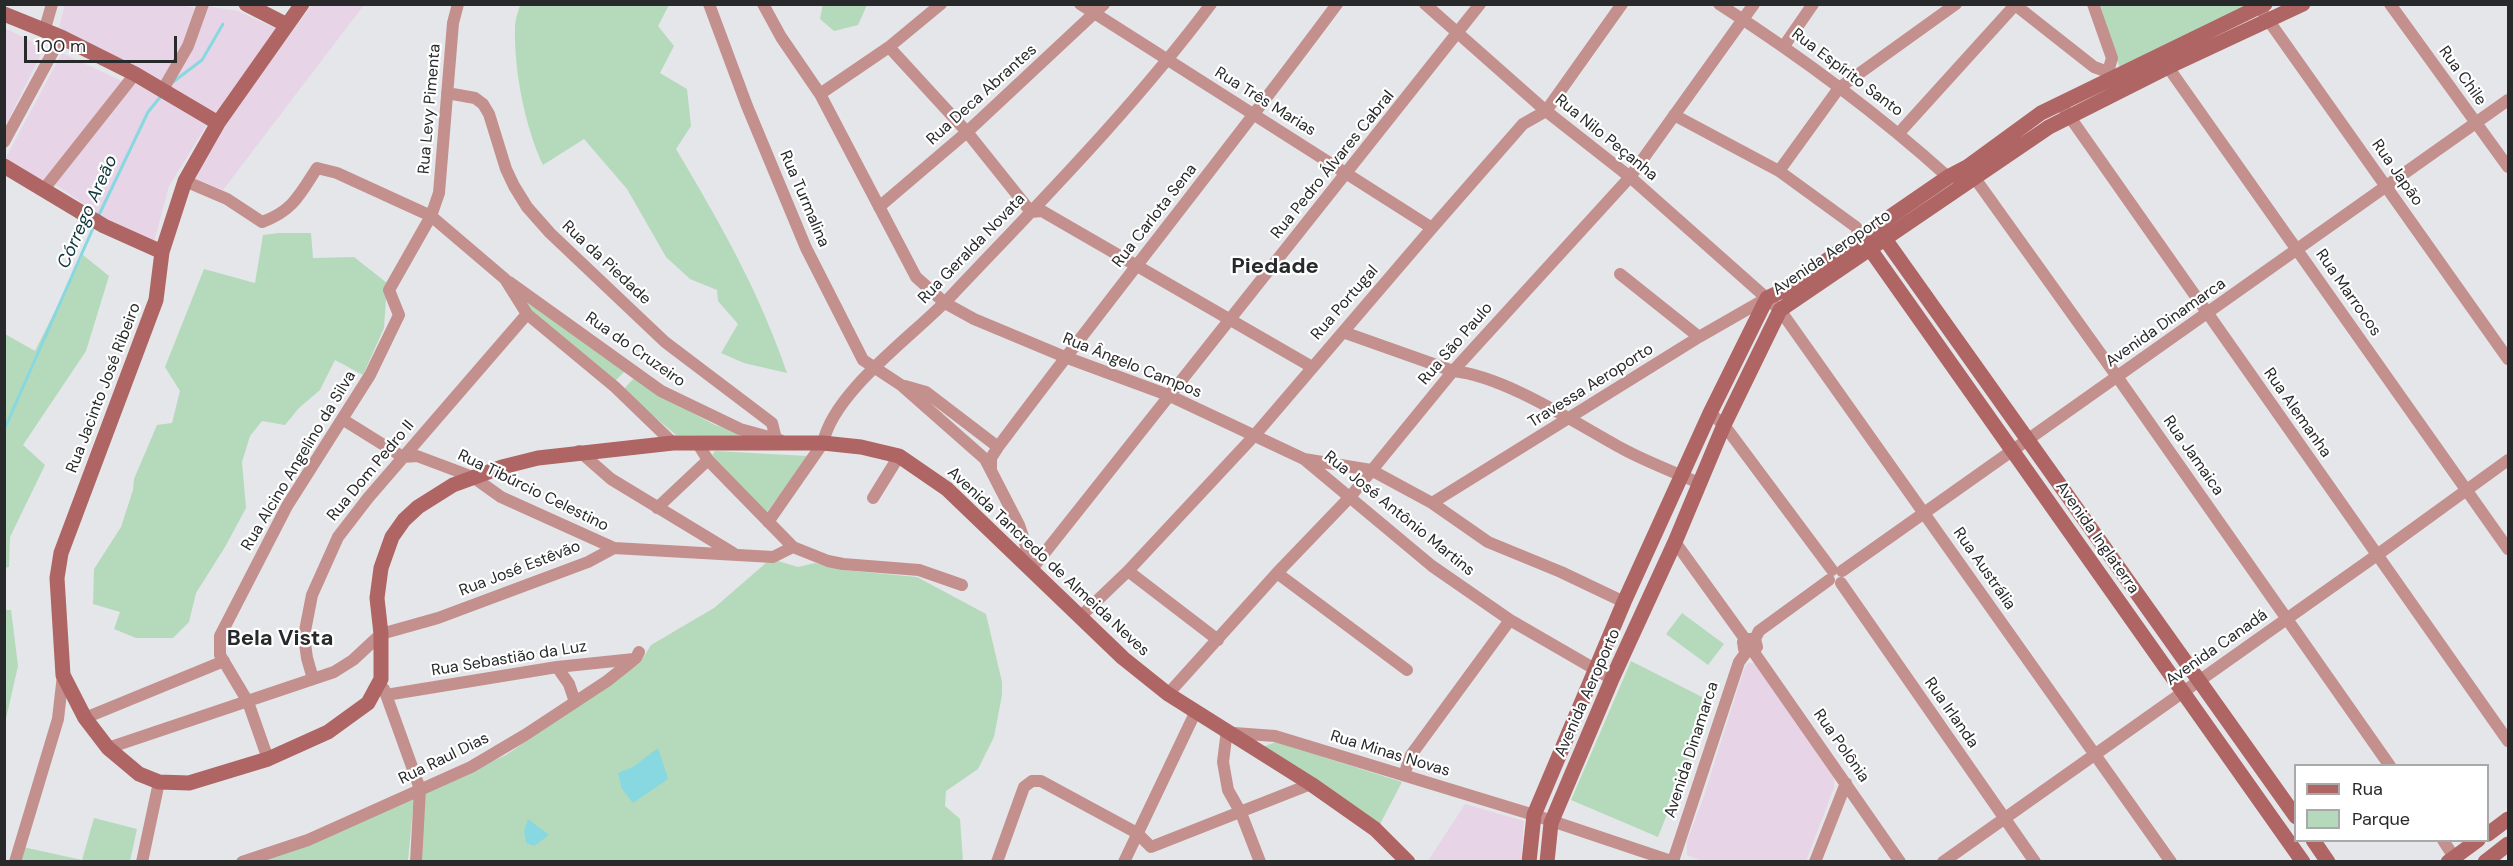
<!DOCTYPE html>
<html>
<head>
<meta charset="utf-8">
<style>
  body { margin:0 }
  #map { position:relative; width:2513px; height:866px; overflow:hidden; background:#e4e6ea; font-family:"DM Sans",sans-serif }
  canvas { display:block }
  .frame { position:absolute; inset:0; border:6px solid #28292a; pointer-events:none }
  .legend { position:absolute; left:2294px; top:764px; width:195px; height:78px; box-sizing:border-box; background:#fff; border:2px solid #a9a9aa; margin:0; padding:8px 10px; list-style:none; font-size:18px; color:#28292a }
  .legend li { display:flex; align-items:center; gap:12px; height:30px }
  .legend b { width:30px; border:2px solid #a9a9aa }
  .scale { position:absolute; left:24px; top:36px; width:153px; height:27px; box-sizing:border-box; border:3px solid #28292a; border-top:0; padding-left:8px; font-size:18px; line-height:21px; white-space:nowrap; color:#28292a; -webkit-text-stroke:4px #fff; paint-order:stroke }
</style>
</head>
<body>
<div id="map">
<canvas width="2513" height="866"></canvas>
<div class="frame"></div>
<ul class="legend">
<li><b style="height:8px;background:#ae6563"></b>Rua</li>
<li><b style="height:16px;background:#b5dabb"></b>Parque</li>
</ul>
<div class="scale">100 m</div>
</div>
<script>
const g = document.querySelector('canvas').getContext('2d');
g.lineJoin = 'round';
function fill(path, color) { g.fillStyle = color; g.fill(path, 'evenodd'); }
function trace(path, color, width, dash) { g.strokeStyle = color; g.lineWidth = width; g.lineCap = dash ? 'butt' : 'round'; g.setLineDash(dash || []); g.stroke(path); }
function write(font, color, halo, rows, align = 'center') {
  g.font = font + ' "DM Sans",sans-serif'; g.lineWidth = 4.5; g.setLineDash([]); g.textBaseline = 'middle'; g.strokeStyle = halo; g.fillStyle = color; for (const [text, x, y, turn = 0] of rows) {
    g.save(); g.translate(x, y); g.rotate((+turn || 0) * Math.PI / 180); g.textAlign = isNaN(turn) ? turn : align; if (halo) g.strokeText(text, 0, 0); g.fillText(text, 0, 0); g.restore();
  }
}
fill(new Path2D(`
  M178,4L195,8L184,46L161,84L59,27L65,5Z
  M312,5H364L223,190L194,178L232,112Z
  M206,6L238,11L277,29L216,114L169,86Z
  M5,28L44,48L5,127Z
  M62,53L124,82L43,181L5,159Z
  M134,83L208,123L169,186L154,242L103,217L53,183Z
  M1748,663H1755L1834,774V788L1806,861L1705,862L1687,855V841L1703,799L1744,669Z
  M1465,804L1524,821L1521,861H1428Z`), '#e7d5e7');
fill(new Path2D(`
  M823,4H867V5L858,25L834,31L820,19Z
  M520,5H669L658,26L674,46L660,73L687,89L691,126L676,149C720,223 759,291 787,373L744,363L721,353L738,324L718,301L717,290L690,279L666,257L627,189L584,139L543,165C525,127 514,71 515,28C515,20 518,12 520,5Z
  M2097,5H2250L2124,67L2119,66Z
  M279,233H311L313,258L354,257L387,283L384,328L363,375L335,360L320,390L299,408L285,425L262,421L250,436L242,462L246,508L225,547L196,593L189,622L173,638H136L114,629L120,612L93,604L94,569L121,527L133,490L134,479L157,425L172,423L180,391L165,367L204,269L255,283L263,235Z
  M83,255L109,276L86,351L23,445L45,465L10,537L9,567L5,568V334L35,351Z
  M517,291L625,371L614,382L530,309Z
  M634,378L665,398L715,425L754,436L676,435L623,390Z
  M715,451L808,456L767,512L711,457Z
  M778,561L798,567L815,563L843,570L917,577L986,614L1002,682V695L994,737L978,769L946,791L945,806L960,819L963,861L422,862L423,792L506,755L640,663L651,645L714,608L767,562Z
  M5,610H11L18,666L5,723Z
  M1682,613L1724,644L1708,665L1666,634Z
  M1631,661L1712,702L1658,837L1571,800Z
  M1276,742L1402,782L1379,826L1339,795L1262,747Z
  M414,798L408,861L260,862Z
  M94,818L137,829L130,861L19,862L23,847L82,860Z`), '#b5dabb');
fill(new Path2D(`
  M658,748L668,779L633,803L622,789L618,773L633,767Z
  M528,819L549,835L534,846L526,843L524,831Z`), '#87d8e0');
trace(new Path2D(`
  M173,82L202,60L223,24
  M98,217L148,112L161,96
  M4,430L94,226`), '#87d8e0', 3);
trace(new Path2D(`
  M709,4L747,106L806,248L863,360L901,385L985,459L1019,525L1026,546L1027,565
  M763,4L781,37L820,94L916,277L945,303L974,319L1065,357L1168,395L1304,459L1371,470L1432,503L1488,542L1561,572L1624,602
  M1080,4L1432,228
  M1425,4L1546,111L1630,177L1780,310L2171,862
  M1719,4C1800,56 1877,113 1948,177
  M2014,4L2094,67L2108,72
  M2093,4L2112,58L2108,72L2111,77
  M2390,4L2508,167
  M2259,7L2508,359
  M44,32L52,4
  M1784,46L1813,4
  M889,47L967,132L1031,212L1042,211L1312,367
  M2163,60L2508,549
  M162,91L188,46L203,4
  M447,93L475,98L483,104L489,114L506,169L514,186L527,207L550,233L665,342L772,423L776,439
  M820,94L889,47L941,4
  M2060,103L2508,741
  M1674,115L1779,171L1856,227L1860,237
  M1899,133L2015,5
  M4,142L61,37
  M1969,170L2118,378L2390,766
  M1779,171L1839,88L1956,4
  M185,181L227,199L262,222C293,211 300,194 317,168L337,173L431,216L505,279L527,314L615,387L673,443
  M44,189L135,74
  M879,207L967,132L1104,4
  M1620,274L1699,337
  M509,282L661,391L740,429L780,440
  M1343,332L1453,371C1505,376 1577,424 1623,449C1647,462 1674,472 1699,483
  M905,386L926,392L998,447
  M1710,413L1724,425L1832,570
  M342,419L403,457L417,456L473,477L501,497L614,548
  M698,444L708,460L793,547L828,561L843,564L919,570L962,585
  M579,451L611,479L733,553
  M1305,460L1432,566L1510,620L1612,679
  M991,468V458L998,447C1109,298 1226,154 1337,4
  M873,498L899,456
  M1432,503L1699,337L1767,298
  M657,508L708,460
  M768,522L823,443C834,390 916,334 953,294C1042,200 1133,108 1211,4
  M1675,542L1745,639
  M1031,570L1480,4
  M1128,571L1218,640
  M1842,571L2508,100
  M1277,573L1407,670
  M1841,583L2035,862
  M1081,616L1128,571L1254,436L1432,228L1523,124L1546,111L1622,4
  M1755,639H1745L1743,642L1744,649L1753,651L1757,647L1755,639L1759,631L1829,580
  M1753,651L1900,862
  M557,667L569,684L575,702
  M313,679L307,658L304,636L312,595L338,537L368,498L527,314
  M384,689L420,789L416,862
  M1168,694L1277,573L1350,497L1453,371L1630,177L1754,4
  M386,695L557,667L634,659
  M85,718L224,661
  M1227,730L1223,762L1228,790L1241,813L1260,862
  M1234,733L1275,736L1534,815L1674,862
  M108,748L334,672L353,660L381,634L438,618L588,562L614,548L773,557L793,547
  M268,759L248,702L220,655V636L287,506L370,375L399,315L389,290L431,216L439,193L453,23L458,4
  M1404,775L1411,755L1510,620
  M2443,840L2457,862
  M1673,861L1739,662L1747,651
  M15,862L58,719L63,675
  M142,862L159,782
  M242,862L308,840L471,767L525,735L607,681L636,658L639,652
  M997,862L1024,787L1032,781H1041L1137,833L1151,847L1311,784
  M1124,862L1196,711
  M1815,862L1846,783
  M1943,862L2377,555L2508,460`), '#c3908e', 12);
trace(new Path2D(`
  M246,4L287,25
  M302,4L218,123L185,181L162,252L156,300L61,553L57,578L63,675L85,718L108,748L139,774L159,782L189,783L268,759L328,732L368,703L381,679V634L377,598L381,568L392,537L404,520L418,507L453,485L502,467L538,458L673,443H823L861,447L899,456L947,489L1123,658L1168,694L1311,784L1375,829L1408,862
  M4,14L61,37L135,74L218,123
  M4,166L104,226L162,252
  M1880,232L2296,817
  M1865,242L2303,862
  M2488,834L2508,819
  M2313,840L2328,862
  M1529,862L1534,815L1624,602L1710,413L1767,298L1782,291L1948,177L1967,167L2041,113L2265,4
  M1547,862L1551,823L1612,679L1675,542L1724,425L1780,310L2049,127L2168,67L2303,4
  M2448,862L2478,840
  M2485,862L2508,844`), '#ae6563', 15);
write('16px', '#28292a', '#fff', [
  ["Rua Espírito Santo",1847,73,37],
  ["Rua Chile",2462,76,54],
  ["Rua Deca Abrantes",982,95,-42],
  ["Rua Três Marias",1265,102,32],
  ["Rua Levy Pimenta",430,109,-85],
  ["Rua Nilo Peçanha",1606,138,39],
  ["Rua Pedro Álvares Cabral",1333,165,-51],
  ["Rua Japão",2397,173,55],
  ["Rua Turmalina",804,199,67],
  ["Rua Carlota Sena",1155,216,-52],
  ["Rua Geralda Novata",972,249,-46],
  ["Avenida Aeroporto",1832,253,-34],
  ["Rua da Piedade",606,263,43],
  ["Rua Marrocos",2348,293,55],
  ["Rua Portugal",1345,303,-49],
  ["Avenida Dinamarca",2166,323,-35],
  ["Rua São Paulo",1456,344,-49],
  ["Rua do Cruzeiro",635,350,35],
  ["Rua Ângelo Campos",1132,366,22],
  ["Travessa Aeroporto",1591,386,-32],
  ["Rua Jacinto José Ribeiro",104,388,-69],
  ["Rua Alemanha",2297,413,55],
  ["Rua Jamaica",2193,456,55],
  ["Rua Alcino Angelino da Silva",299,461,-59],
  ["Rua Dom Pedro II",371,471,-50],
  ["Rua Tibúrcio Celestino",533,491,26],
  ["Rua José Antônio Martins",1399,514,39],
  ["Avenida Inglaterra",2097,538,55],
  ["Avenida Tancredo de Almeida Neves",1048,562,43],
  ["Rua José Estêvão",520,569,-21],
  ["Rua Austrália",1984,569,55],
  ["Avenida Canadá",2217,648,-35],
  ["Rua Sebastião da Luz",509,659,-9],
  ["Avenida Aeroporto",1588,693,-66],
  ["Rua Irlanda",1951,713,55],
  ["Rua Polônia",1841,746,55],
  ["Avenida Dinamarca",1692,750,-72],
  ["Rua Minas Novas",1390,754,17],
  ["Rua Raul Dias",444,759,-26]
]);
write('italic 18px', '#0e363a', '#fff', [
  ["Córrego Areão",88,212,-66]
]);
write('bold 22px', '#28292a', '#fff', [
  ["Piedade",1275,267],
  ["Bela Vista",280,639]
]);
</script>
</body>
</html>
